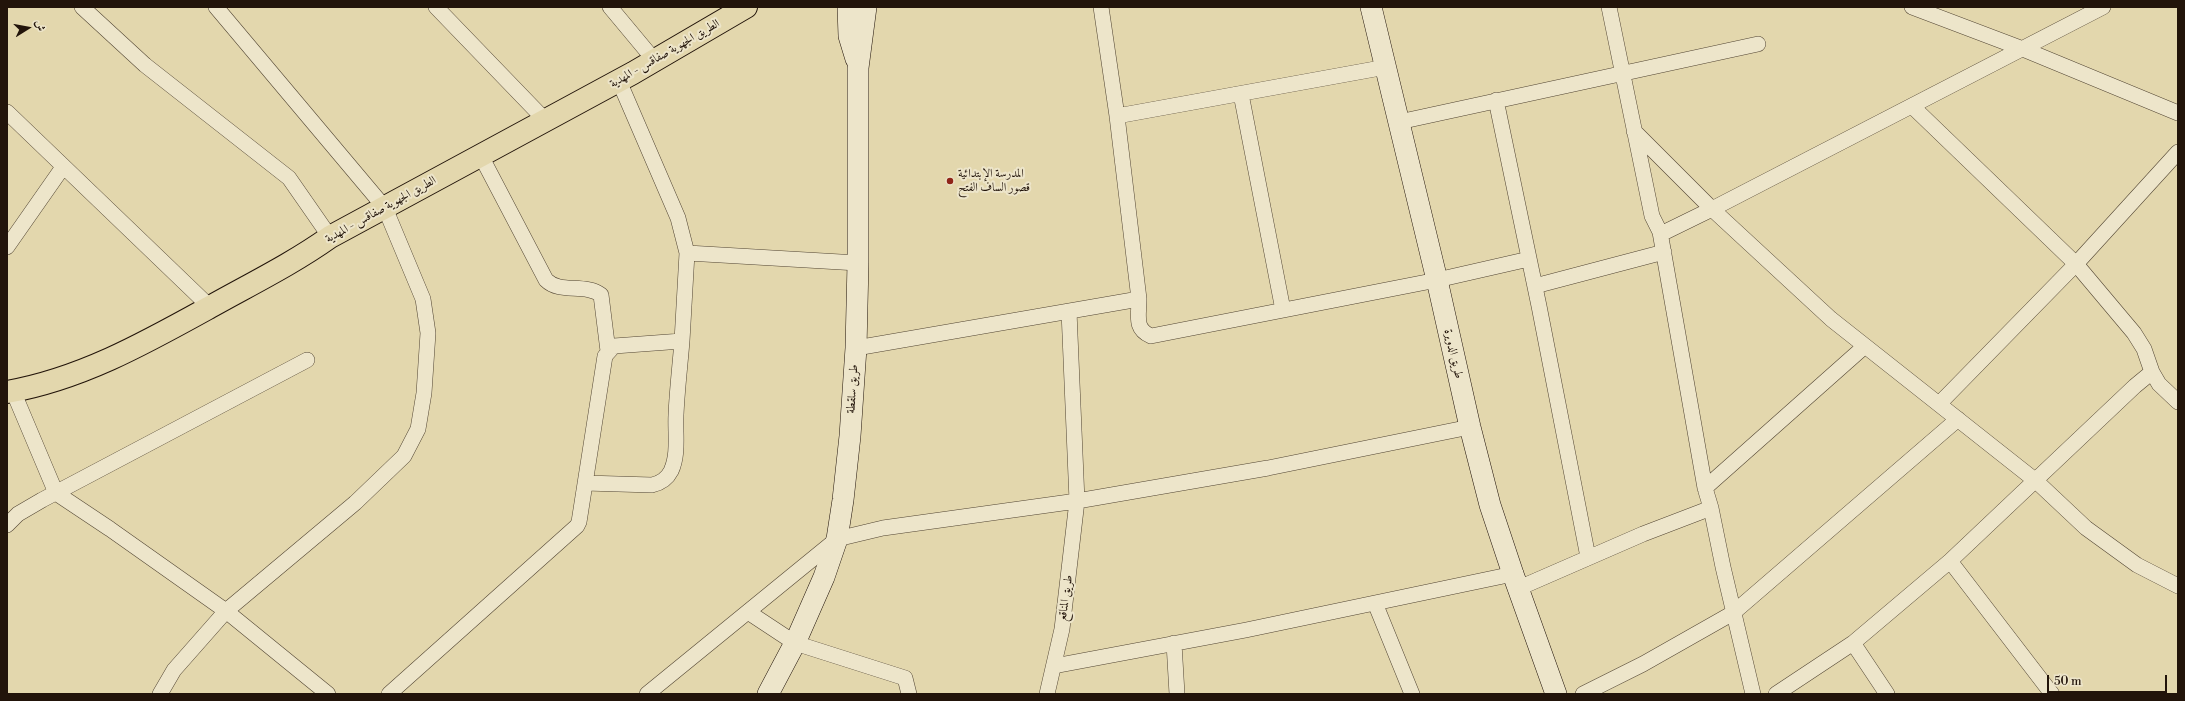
<!DOCTYPE html>
<html>
<head>
<meta charset="utf-8">
<style>
  body { margin:0 }
  #map { position:relative; width:2185px; height:701px; overflow:hidden; background:#e3d7ad; font-family:"Libre Bodoni",Amiri,serif }
  canvas { display:block }
  .frame { position:absolute; inset:0; border:8px solid #22140a; pointer-events:none }
  .north { position:absolute; left:8px; top:8px; width:40px; height:40px; -webkit-text-stroke:3px #ede5ca; paint-order:stroke; rotate:79deg; font-size:11px; font-weight:700; line-height:16px; text-align:center; color:#22140a }
  .north::after { content:''; display:block; margin:auto; width:14px; height:18px; background:#22140a; clip-path:polygon(50% 0,100% 100%,50% 72%,0 100%) }
  .scale { position:absolute; left:2047px; top:675px; width:120px; height:18px; box-sizing:border-box; border:2px solid #22140a; border-top:0; padding-left:5px; font-size:12px; line-height:14px; white-space:nowrap; color:#22140a; -webkit-text-stroke:3px #ede5ca; paint-order:stroke }
</style>
</head>
<body>
<div id="map">
<canvas width="2185" height="701"></canvas>
<div class="frame"></div>
<div class="north">ش</div>
<div class="scale">50 m</div>
</div>
<script>
const g = document.querySelector('canvas').getContext('2d');
g.lineJoin = 'round';
function trace(path, color, width, dash) { g.strokeStyle = color; g.lineWidth = width; g.lineCap = dash ? 'butt' : 'round'; g.setLineDash(dash || []); g.stroke(path); }
function write(font, color, halo, rows, align = 'center') {
  g.font = font + ' "Libre Bodoni",Amiri,serif'; g.lineWidth = 4; g.setLineDash([]); g.textBaseline = 'middle'; g.strokeStyle = halo; g.fillStyle = color; for (const [text, x, y, turn = 0] of rows) {
    g.save(); g.translate(x, y); g.rotate((+turn || 0) * Math.PI / 180); g.textAlign = isNaN(turn) ? turn : align; if (halo) g.strokeText(text, 0, 0); g.fillText(text, 0, 0); g.restore();
  }
}
const street = new Path2D(`
  M82,7L145,65L289,178L330,237
  M436,7L546,121
  M610,7L655,61
  M1101,7L1117,116L1386,67
  M1609,7L1652,216L1660,232H1665L1712,209L1831,319L2036,481L2086,528L2137,565L2178,586
  M1912,7L2023,49L2178,113
  M1241,94L1283,310
  M1496,100L1539,306L1588,557
  M1913,107L2076,264L1939,404
  M7,112L210,307
  M1117,116L1139,299C1139,316 1134,329 1151,336L1437,280L1529,259
  M1399,122L1758,44
  M1634,131L1712,209L2103,7
  M481,156L546,280C560,294 585,283 601,295L608,351
  M1660,232L1705,488L1711,508
  M7,247L63,167
  M687,253L858,263
  M1535,286L1664,252
  M856,348L1139,299
  M2152,372L2144,349L2134,333L2076,264L2178,152
  M13,391L56,493L110,529L226,611L328,694
  M585,483L652,485C661,483 667,479 671,471C679,454 675,433 676,415C677,391 680,366 682,341
  M1705,488L1865,346
  M7,525L18,514L42,500L307,360
  M1950,561L2052,694
  M1519,588L1643,534L1711,508L1723,567L1753,694
  M1375,603L1412,694
  M748,612L795,643L905,678L909,694
  M1174,643L1177,694
  M1853,643L1887,694
  M1054,666L1246,630L1513,574
  M160,694L174,670L226,611L355,503L404,456L418,429L424,393L428,333L423,299L385,208L216,7
  M389,694L577,526L579,522L605,356L614,346L682,341L687,253L678,218L619,81
  M647,694L837,539L883,528L1077,501L1268,468L1470,427
  M1047,694L1062,629L1077,501L1069,311
  M1583,694L1643,664L1733,613L1958,419
  M1776,694L1853,643L1950,561L2135,386L2152,372L2159,384L2178,402`);
const secondary = new Path2D(`
  M848,7L849,36L856,59
  M1371,7L1437,280L1470,427L1490,505L1513,574L1556,694
  M768,694L795,643L824,577L837,539L843,500L850,436L856,348L858,263V68L866,7`);
const primary = new Path2D(`
  M7,392C81,379 145,343 210,307C251,284 292,264 330,237L633,73L746,7`);
trace(street, '#524533', 16);
trace(secondary, '#22140a', 22);
trace(primary, '#22140a', 24);
trace(street, '#ede5ca', 15);
trace(secondary, '#ede5ca', 21);
trace(primary, '#e3d7ad', 22);
for (const [x, y, r, color] of [
  [950,181,4,"#8f2418"]
]) { const dot = new Path2D(); dot.arc(x, y, r, 0, 2 * Math.PI); g.fillStyle = color; g.fill(dot); trace(dot, '#ede5ca', 1.5); }
write('12px', '#22140a', '#ede5ca', [
  ["الطريق الجهوية صفاقس - المهدية",665,54,-30],
  ["الطريق الجهوية صفاقس - المهدية",381,210,-29],
  ["طريق الدويرة",1453,354,77],
  ["طريق سلقطة",853,389,-86],
  ["طريق المناقع",1066,598,-82]
]);
write('12px', '#22140a', '#ede5ca', [
  ["المدرسة الإبتدائية",958,174],
  ["قصور الساف الفتح",958,188]
], 'left');
</script>
</body>
</html>
